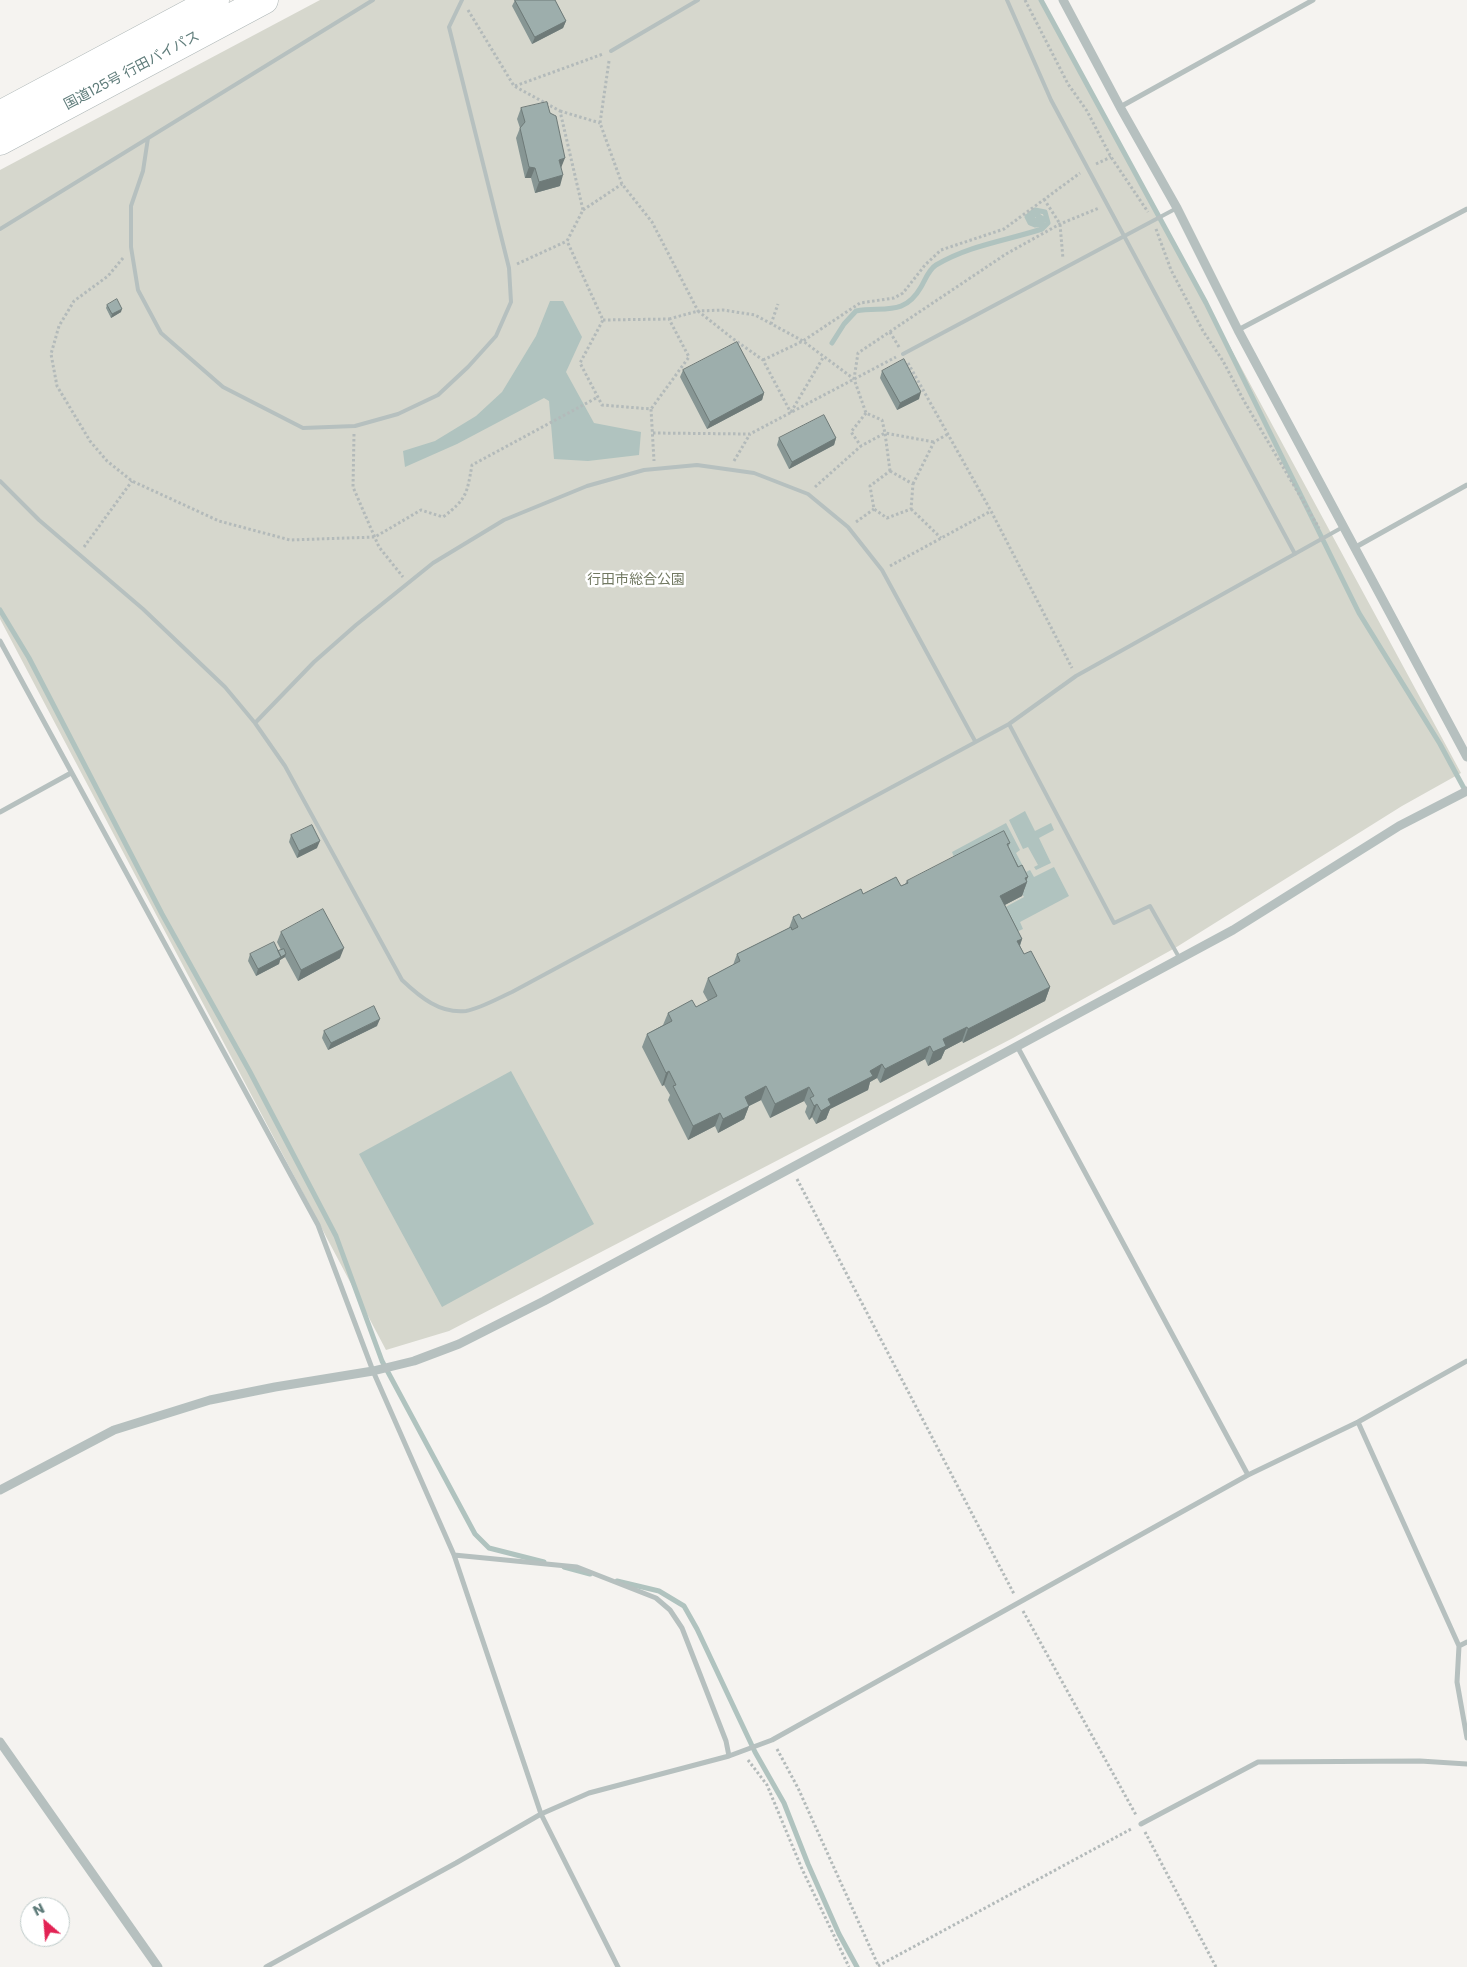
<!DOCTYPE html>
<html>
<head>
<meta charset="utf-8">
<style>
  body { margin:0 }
  #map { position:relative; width:1467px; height:1967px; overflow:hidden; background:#f5f3f0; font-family:Poppins,sans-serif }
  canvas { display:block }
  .north { position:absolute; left:20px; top:1897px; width:50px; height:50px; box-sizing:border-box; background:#fff; border:1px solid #bfcbca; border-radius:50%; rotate:333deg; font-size:14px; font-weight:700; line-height:20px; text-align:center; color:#5f7c7a }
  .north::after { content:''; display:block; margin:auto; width:18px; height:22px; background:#e22354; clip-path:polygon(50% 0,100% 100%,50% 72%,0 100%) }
</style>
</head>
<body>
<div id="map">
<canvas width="1467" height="1967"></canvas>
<div class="north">N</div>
</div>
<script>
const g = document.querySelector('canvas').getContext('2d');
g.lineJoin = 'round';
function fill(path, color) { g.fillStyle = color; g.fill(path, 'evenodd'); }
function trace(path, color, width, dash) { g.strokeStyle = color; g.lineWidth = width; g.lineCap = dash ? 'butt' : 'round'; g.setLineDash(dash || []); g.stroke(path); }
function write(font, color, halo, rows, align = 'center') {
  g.font = font + ' Poppins,"Noto Sans JP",sans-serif'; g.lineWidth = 5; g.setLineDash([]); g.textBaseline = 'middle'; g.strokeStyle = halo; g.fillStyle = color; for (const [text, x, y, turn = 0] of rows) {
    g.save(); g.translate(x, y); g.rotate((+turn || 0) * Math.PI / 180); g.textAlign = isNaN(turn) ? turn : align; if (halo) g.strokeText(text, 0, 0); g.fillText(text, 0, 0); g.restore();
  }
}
fill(new Path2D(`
  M320,0H1042L1461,773L1402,806L1175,948L1013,1038L449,1331L386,1350L0,619V170Z`), '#d6d7cd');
fill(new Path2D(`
  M550,301H563L582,337L566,372L594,423L641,432L639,455L588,461L554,459L549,401L544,398L457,444L405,467L403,451L435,441L476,416L502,392L536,336Z
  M1025,811L1035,831L1051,823L1054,830L1039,838L1051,863L1036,870L1034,867L1038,865L1028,847L1023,849L1009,820Z
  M1006,823L1020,850L1016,853L1026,872L1030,870L1034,877L1054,867L1069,896L1020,922L1023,929L1010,935L998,911L1024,897L1021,892L1025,890L1018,877L954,857L952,852Z
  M511,1071L594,1224L442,1307L359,1154Z`), '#b0c3bf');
trace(new Path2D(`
  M1041,0L1206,303L1359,613L1440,744L1466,792
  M832,343L844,324L856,311C883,306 904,317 921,287C925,280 929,269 936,265C970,245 1005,241 1042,229L1048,223L1045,212L1035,210L1027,217L1030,223L1035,225L1042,224L1043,219L1036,214L1032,217L1033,220L1038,221V219
  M0,610L29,658L162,914L250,1072L336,1236L382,1361L475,1534L489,1548L544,1562
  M564,1567L590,1574
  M617,1581L659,1591L684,1606L697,1629L755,1752L784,1803L808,1864L839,1934L857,1967`), '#b0c3bf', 5);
const trunk = new Path2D(`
  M0,115L215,0
  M0,141L264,0`);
trace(trunk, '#acb5b5', 29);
trace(new Path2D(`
  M1025,0L1068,84L1087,111L1111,157L1148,212
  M468,10L514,86L560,111L583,210L567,241L603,320L580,363L602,405L651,409L654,461
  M609,61L600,123L622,184L652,222L698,311L723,310L755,315L803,341L854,379
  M515,86L603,54
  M560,111L600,123
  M1096,164L1111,157
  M1044,199L1060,224L1063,259
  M583,210L622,184
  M1156,229L1171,270L1203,331L1223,361L1244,401L1319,528
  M123,258L108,276L74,301L59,326L51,354L57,386L90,441L107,461L132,481L219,521L290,540L375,537L421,510L443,517C467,499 467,493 472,465L598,397
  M517,264L567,241
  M669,319L698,311L732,338L763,360L791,413
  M603,320L669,319L689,357L651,409
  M771,324L778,304
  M890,332L899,347
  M763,360L803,341L860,303L894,298L903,293L925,265L941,250L1004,229L1080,173
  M908,363L991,511L1072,668
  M791,412L824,356
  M866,413L851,432L861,446L885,433L882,420L866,413L854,379L858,353L1006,254L1060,224L1099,208
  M653,433L750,434L896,357
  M354,434L353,487L379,547L403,577
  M734,461L750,434
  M890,471L913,484L911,509L887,518L874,509L870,486Z
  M890,471L885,433L934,442
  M913,484L934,442L948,434
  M815,487L861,446
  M911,509L941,538
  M856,522L874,509
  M84,547L132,481
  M890,566L991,511
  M797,1179L1014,1594
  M1023,1611L1136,1815
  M777,1749L798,1788L878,1965
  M748,1760L767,1785L802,1869L849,1967
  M1145,1832L1216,1967
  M878,1966L1133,1828`), '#b3baba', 3, [2.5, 2.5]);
trace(new Path2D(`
  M1007,0L1051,100L1295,554
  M611,51L698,0
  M148,138L143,171L131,206V247L138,290L161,333L223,387L303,428L355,426L398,414L438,395L468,367L496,336L511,302L509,268L449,27L462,0
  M0,229L373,0
  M903,354L1177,208
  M0,481L39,520L143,609L225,687L255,723L285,766L402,980C420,997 440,1014 466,1011C479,1009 499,998 512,992L1009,724L1076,676L1343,527
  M255,723L314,662L356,625L433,563L504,520L587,486L644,470L697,465L754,473L808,494L848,527L882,570L975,741
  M1009,724L1114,923L1150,906L1180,959`), '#b6c0bf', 4);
trace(new Path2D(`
  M1120,107L1313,0
  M1238,330L1467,209
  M1354,548L1467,485
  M0,641L318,1225L373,1371L454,1555L541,1814L618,1967
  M0,812L71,773
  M1017,1046L1248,1475L1358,1422L1467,1361
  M1358,1422L1459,1646
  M454,1555L577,1567L656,1598L670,1610L682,1628L726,1741L729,1756
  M1467,1642L1459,1646L1457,1682L1467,1738
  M1141,1824L1258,1762L1420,1761L1467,1764
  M266,1967L456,1863L541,1814L589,1793L729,1756L772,1740L1248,1475`), '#b6c0bf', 5);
trace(new Path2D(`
  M1063,0L1120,107L1177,208L1238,330L1467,757
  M0,1490L114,1430L210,1400L275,1387L373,1371L414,1361L459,1344L544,1301L1233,930L1399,826L1467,791
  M0,1742L158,1967`), '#b6c0bf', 9);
trace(trunk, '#fff', 28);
fill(new Path2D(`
  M515,0H555L566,21L563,28L532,44L512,6Z
  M521,108L561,168L560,186L535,193L531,178H525L516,138L520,128L517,119Z
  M107,305L121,312L111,318L106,308Z
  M683,370L764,393L762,400L707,429L680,377Z
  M882,371L919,399L897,410L880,378Z
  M779,438H836L834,445L789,469L777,445Z
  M291,835L317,848L297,858L289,842Z
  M1010,843L1008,847L1027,882L1022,896L1005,905L1022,939L1020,946L1024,954L1050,987L1045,1001L963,1043L962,1041L945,1050L941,1059L928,1066L925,1059L880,1083L877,1078L870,1082L868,1090L830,1109L826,1119L816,1124L812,1117L809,1120L805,1112L807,1106L804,1101L770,1118L761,1100L749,1106L744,1119L718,1133L715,1126L688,1140L668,1100L670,1095L664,1085L662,1086L642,1047L647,1034L663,1025L668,1013L696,1007L708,1001L703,992L708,978L733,965L737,954L789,928L793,917L802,919L863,894L901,886L905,884L907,881Z
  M281,932L340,958L298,981L285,957L280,960L279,964L256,976L248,961L250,954L278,951L281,950L277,942Z
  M377,1026L328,1050L322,1038L324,1031Z`), '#879694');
fill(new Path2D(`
  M566,21L563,28L532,44L535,37Z
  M565,158L561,168L559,160Z
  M529,167L535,168L531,178H525Z
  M563,175L560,186L535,193L539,182Z
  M122,309L121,312L111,318L112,314Z
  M921,392L919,399L897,410L900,403Z
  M764,393L762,400L707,429L710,422Z
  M836,438L834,445L789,469L792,462Z
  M320,841L317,848L297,858L299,851Z
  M1028,877L1025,883L1027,882L1022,896L995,910L1000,896Z
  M1022,939L1017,953V941Z
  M344,948L340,958L298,981L301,970Z
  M286,954L285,957L280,960L279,964L256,976L258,969Z
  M1050,987L1045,1001L963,1043L968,1029Z
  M380,1019L377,1026L328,1050L331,1043Z
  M967,1027L962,1041L945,1050L941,1059L928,1066L933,1052L943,1039Z
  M930,1046L925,1059L880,1083L885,1069Z
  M882,1064L877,1078L870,1082L868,1090L830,1109L826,1119L816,1124L821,1111L828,1099L870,1071Z
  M669,1071L664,1085L662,1086L666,1073Z
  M766,1086L761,1100L749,1106L744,1119L718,1133L723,1119L745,1097Z
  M809,1087L804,1101L770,1118L775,1104Z
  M817,1104L812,1117L809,1120L814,1106Z
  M720,1113L715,1126L688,1140L693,1126Z`), '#6e7a78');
const building = new Path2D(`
  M515,0H555L566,21L535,37Z
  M547,102L550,113L556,116L565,158L559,160L563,175L539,182L535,168L529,167L520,128L525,122L521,108Z
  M117,299L122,309L112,314L107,305Z
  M737,342L764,393L710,422L683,370Z
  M904,359L921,392L900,403L882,371Z
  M824,415L836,438L792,462L779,438Z
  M312,825L320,841L299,851L291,835Z
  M1004,831L1010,843L1007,844L1018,867L1022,865L1028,877L1025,878L1027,882L1000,896L1022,939L1017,941L1024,954L1031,951L1050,987L968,1029L967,1027L943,1039L946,1046L933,1052L930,1046L885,1069L882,1064L870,1071L873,1076L828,1099L831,1105L821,1111L817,1104L814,1106L810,1098L814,1096L809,1087L775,1104L766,1086L745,1097L749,1106L723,1119L720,1113L693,1126L673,1086L676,1085L669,1071L666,1073L647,1034L672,1021L668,1013L692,1000L696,1007L717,996L708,978L740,961L737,954L791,927L792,930L798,927L793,917L799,914L802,919L861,889L863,894L896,877L901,886L908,883L907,881Z
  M323,909L344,948L301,970L281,932Z
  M274,942L281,957L258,969L250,954Z
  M284,949L286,954L281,957L278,951Z
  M374,1006L380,1019L331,1043L324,1031Z`);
fill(building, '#9daeac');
trace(building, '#6e7a78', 1);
write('14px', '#5f7c7a', '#fff', [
  ["国道125号 行田バイパス",132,71,-28]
]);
write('14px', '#727962', '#fff', [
  ["行田市総合公園",636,580]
]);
</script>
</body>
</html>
